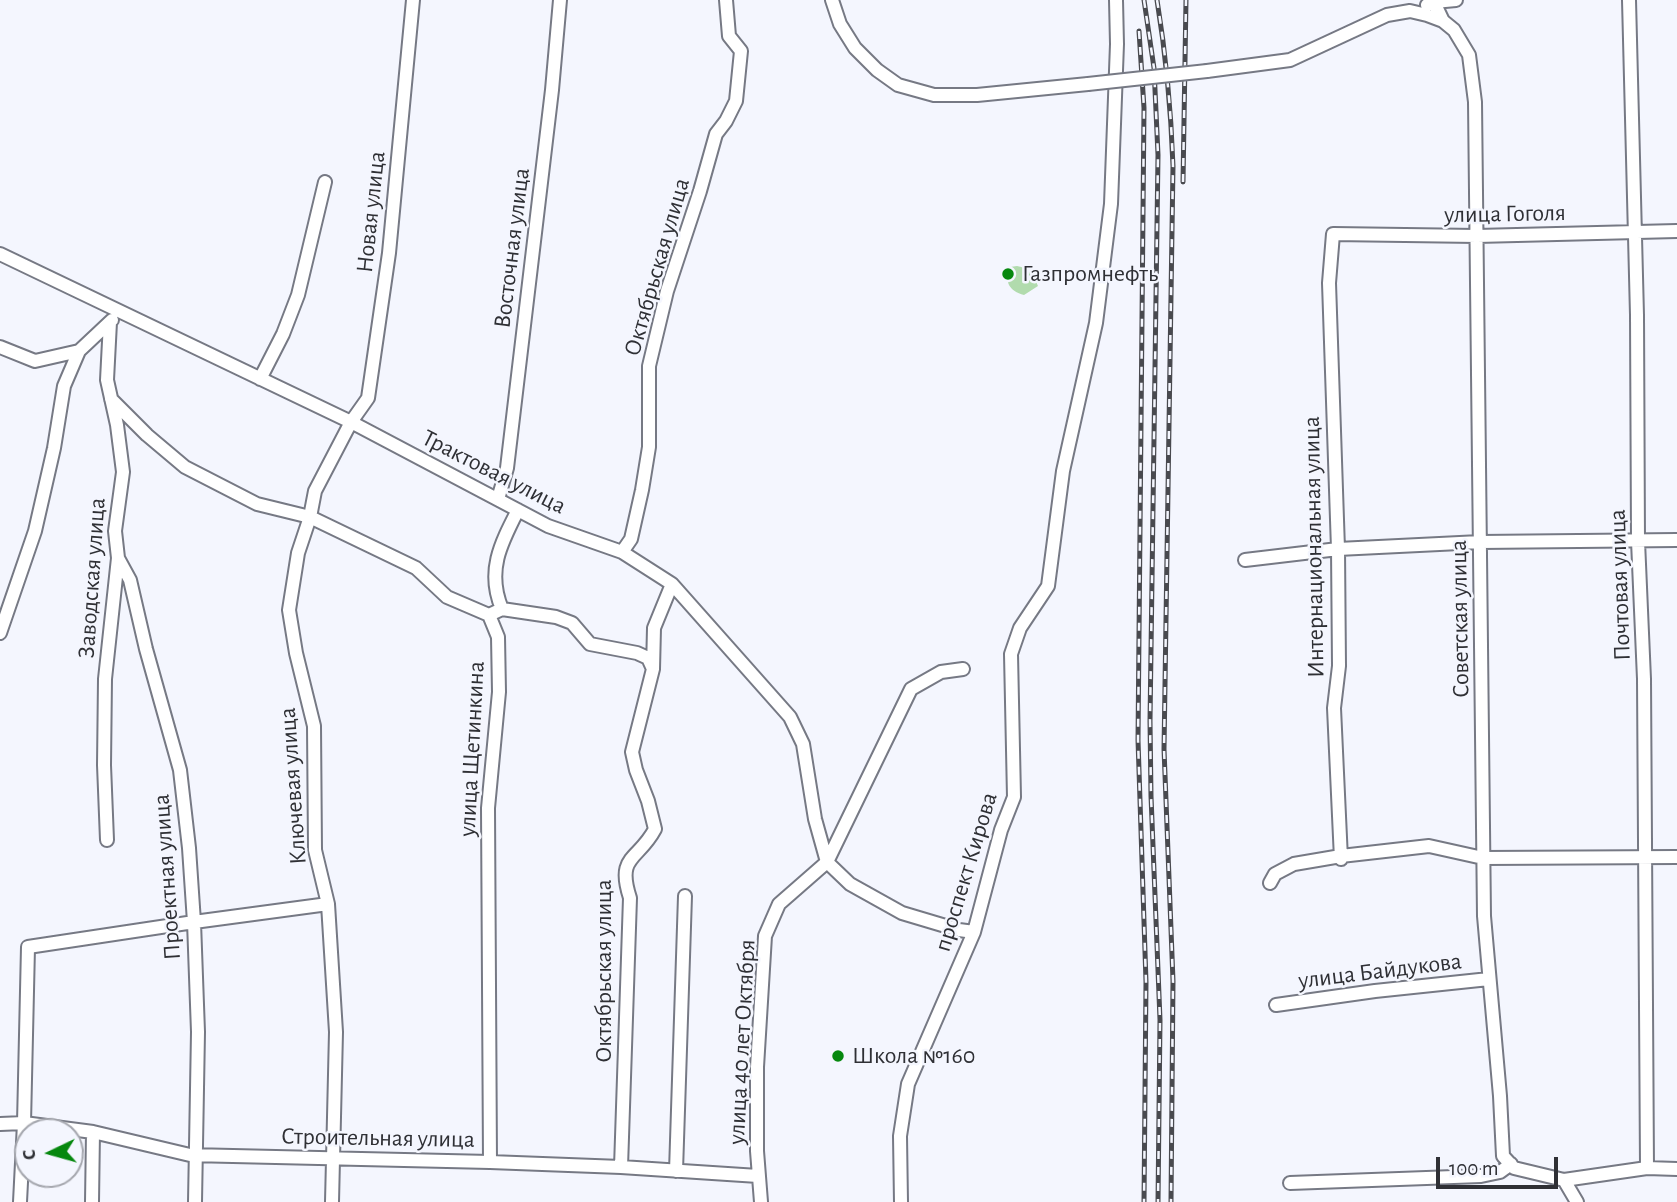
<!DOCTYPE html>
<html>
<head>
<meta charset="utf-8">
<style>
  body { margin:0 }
  #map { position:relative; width:1677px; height:1202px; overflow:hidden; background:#f4f6fe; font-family:"Alegreya Sans",sans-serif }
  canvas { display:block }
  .north { position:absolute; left:14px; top:1118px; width:70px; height:70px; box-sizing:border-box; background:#f4f6fe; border:2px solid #a5a7ae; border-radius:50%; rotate:265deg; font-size:19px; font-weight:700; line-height:28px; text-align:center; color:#2f3035 }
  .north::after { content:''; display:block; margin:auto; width:24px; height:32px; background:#06880e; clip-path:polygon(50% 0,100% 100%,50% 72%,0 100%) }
  .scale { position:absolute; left:1436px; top:1157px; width:122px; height:32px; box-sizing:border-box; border:4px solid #2f3035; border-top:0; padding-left:9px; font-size:21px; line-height:24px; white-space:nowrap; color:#2f3035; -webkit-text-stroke:5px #f4f6fe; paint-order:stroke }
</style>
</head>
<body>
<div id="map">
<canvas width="1677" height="1202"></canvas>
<div class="north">С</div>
<div class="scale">100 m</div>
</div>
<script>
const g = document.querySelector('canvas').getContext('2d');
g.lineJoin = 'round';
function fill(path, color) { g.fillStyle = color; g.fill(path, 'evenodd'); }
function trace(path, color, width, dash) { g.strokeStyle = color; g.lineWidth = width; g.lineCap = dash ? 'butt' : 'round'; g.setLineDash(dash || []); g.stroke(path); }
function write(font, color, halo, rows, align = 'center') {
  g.font = font + ' "Alegreya Sans",sans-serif'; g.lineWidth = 5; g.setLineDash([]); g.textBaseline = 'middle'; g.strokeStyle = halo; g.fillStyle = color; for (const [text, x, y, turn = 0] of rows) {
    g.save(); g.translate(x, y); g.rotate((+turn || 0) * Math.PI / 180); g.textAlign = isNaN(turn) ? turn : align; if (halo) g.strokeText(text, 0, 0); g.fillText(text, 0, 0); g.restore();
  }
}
fill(new Path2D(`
  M1017,266C1029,268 1033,275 1038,286L1024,295C1009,291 1004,282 1010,267Z`), '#b1dbad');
const minor = new Path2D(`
  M832,0L840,24L855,48L877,70L898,85L934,95H977L1088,84
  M1433,0L1443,21L1454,30L1469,55L1475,102L1484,916L1500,1096L1503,1156L1514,1168L1564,1180L1577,1202
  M1629,0L1637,315L1638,541L1644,679L1647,1168
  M1427,5L1434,2L1456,0
  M1207,71L1290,60L1387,15L1410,11L1427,15L1443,21
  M0,254L351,422L548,526L622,552L672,584L790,717L803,744L815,819L827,862L850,884L902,913L959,930L974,932
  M0,347L35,361L79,351
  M260,379L283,334L298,295L325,182
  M111,399L147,435L185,467L257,504L310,517L416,568L447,597L489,615L498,637L499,692L488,808L490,1162
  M498,499L507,468L552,90L560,0
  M622,552L631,539L642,490L649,447V366L667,291L700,191L716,134L726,121L736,101L741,51L729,36L726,0
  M118,558L130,580L146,649L180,770L189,848L194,922L198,1032L195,1202
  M1245,560L1338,549L1480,542L1677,540
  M502,609C486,571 501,543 518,510
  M489,615L502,609L556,617L572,623L590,644L637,653L648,658L653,669
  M0,633L35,531L54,448L64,386L79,351L112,320
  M107,840L104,765L105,679L118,558L115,531L123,472L117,425L107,380L110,322
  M1341,859L1334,708L1339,666L1338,549L1329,283L1333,234L1477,236L1677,231
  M1270,883L1275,874L1294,864L1341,856L1429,846L1483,858L1677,857
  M1276,1005L1375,991L1489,979
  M0,1124L24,1123L93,1132L190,1155L490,1162L621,1167L758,1176
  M621,1167L630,898C616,855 638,861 655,829L648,801L636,770L632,752L653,669L654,628L672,584
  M676,1171L685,896
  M1564,1180L1647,1168L1677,1169
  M1290,1183L1481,1176L1500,1172L1511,1164
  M20,1202L24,1123L28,947L194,922L328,904
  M92,1202L93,1132
  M332,1202L336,1032L328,904L315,850L314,726L296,653L289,610L298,553L310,517L315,491L351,422L368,398L389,253L413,0
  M761,1202L757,1151V1067L765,936L779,904L827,862L911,689L941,672L963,669
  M901,1202L900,1136L908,1084L974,932L1001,830L1014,797L1011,654L1020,628L1048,586L1063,471L1096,323L1111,204L1117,44L1116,0`);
trace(minor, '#767984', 16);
trace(minor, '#fff', 12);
const rail = new Path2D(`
  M1144,0L1154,68L1158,155L1150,721L1151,796L1160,1020L1158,1202
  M1157,0C1166,55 1171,110 1173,166L1164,749L1173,981L1171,1202
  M1139,31L1144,108L1138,740L1146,982L1144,1202
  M1183,182L1186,0`);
trace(rail, '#494a4f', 5);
trace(rail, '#f4f6fe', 2.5, [8]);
const minorBridge = new Path2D(`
  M1088,84L1207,71`);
trace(minorBridge, '#767984', 16, []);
trace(minorBridge, '#fff', 12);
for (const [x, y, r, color] of [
  [1008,274,7,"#06880e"],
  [838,1056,7,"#06880e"]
]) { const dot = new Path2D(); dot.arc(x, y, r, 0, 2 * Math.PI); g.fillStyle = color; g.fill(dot); trace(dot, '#f4f6fe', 2.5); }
write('24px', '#2f3035', '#f4f6fe', [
  ["Новая улица",371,212,-84],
  ["улица Гоголя",1505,214,-1],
  ["Восточная улица",512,248,-83],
  ["Октябрьская улица",657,267,-74],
  ["Трактовая улица",494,472,27],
  ["Интернациональная улица",1314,547,-91],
  ["Заводская улица",92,578,-86],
  ["Почтовая улица",1620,585,-92],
  ["Советская улица",1460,619,-91],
  ["улица Щетинкина",472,749,-87],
  ["Ключевая улица",293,786,-94],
  ["проспект Кирова",966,872,-73],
  ["Проектная улица",167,877,-94],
  ["Октябрьская улица",604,971,-90],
  ["улица Байдукова",1380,971,-7],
  ["улица 40 лет Октября",742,1042,-87],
  ["Строительная улица",378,1138,1]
]);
write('24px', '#2f3035', '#f4f6fe', [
  ["Газпромнефть",1022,274],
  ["Школа №160",852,1056]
], 'left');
</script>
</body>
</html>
